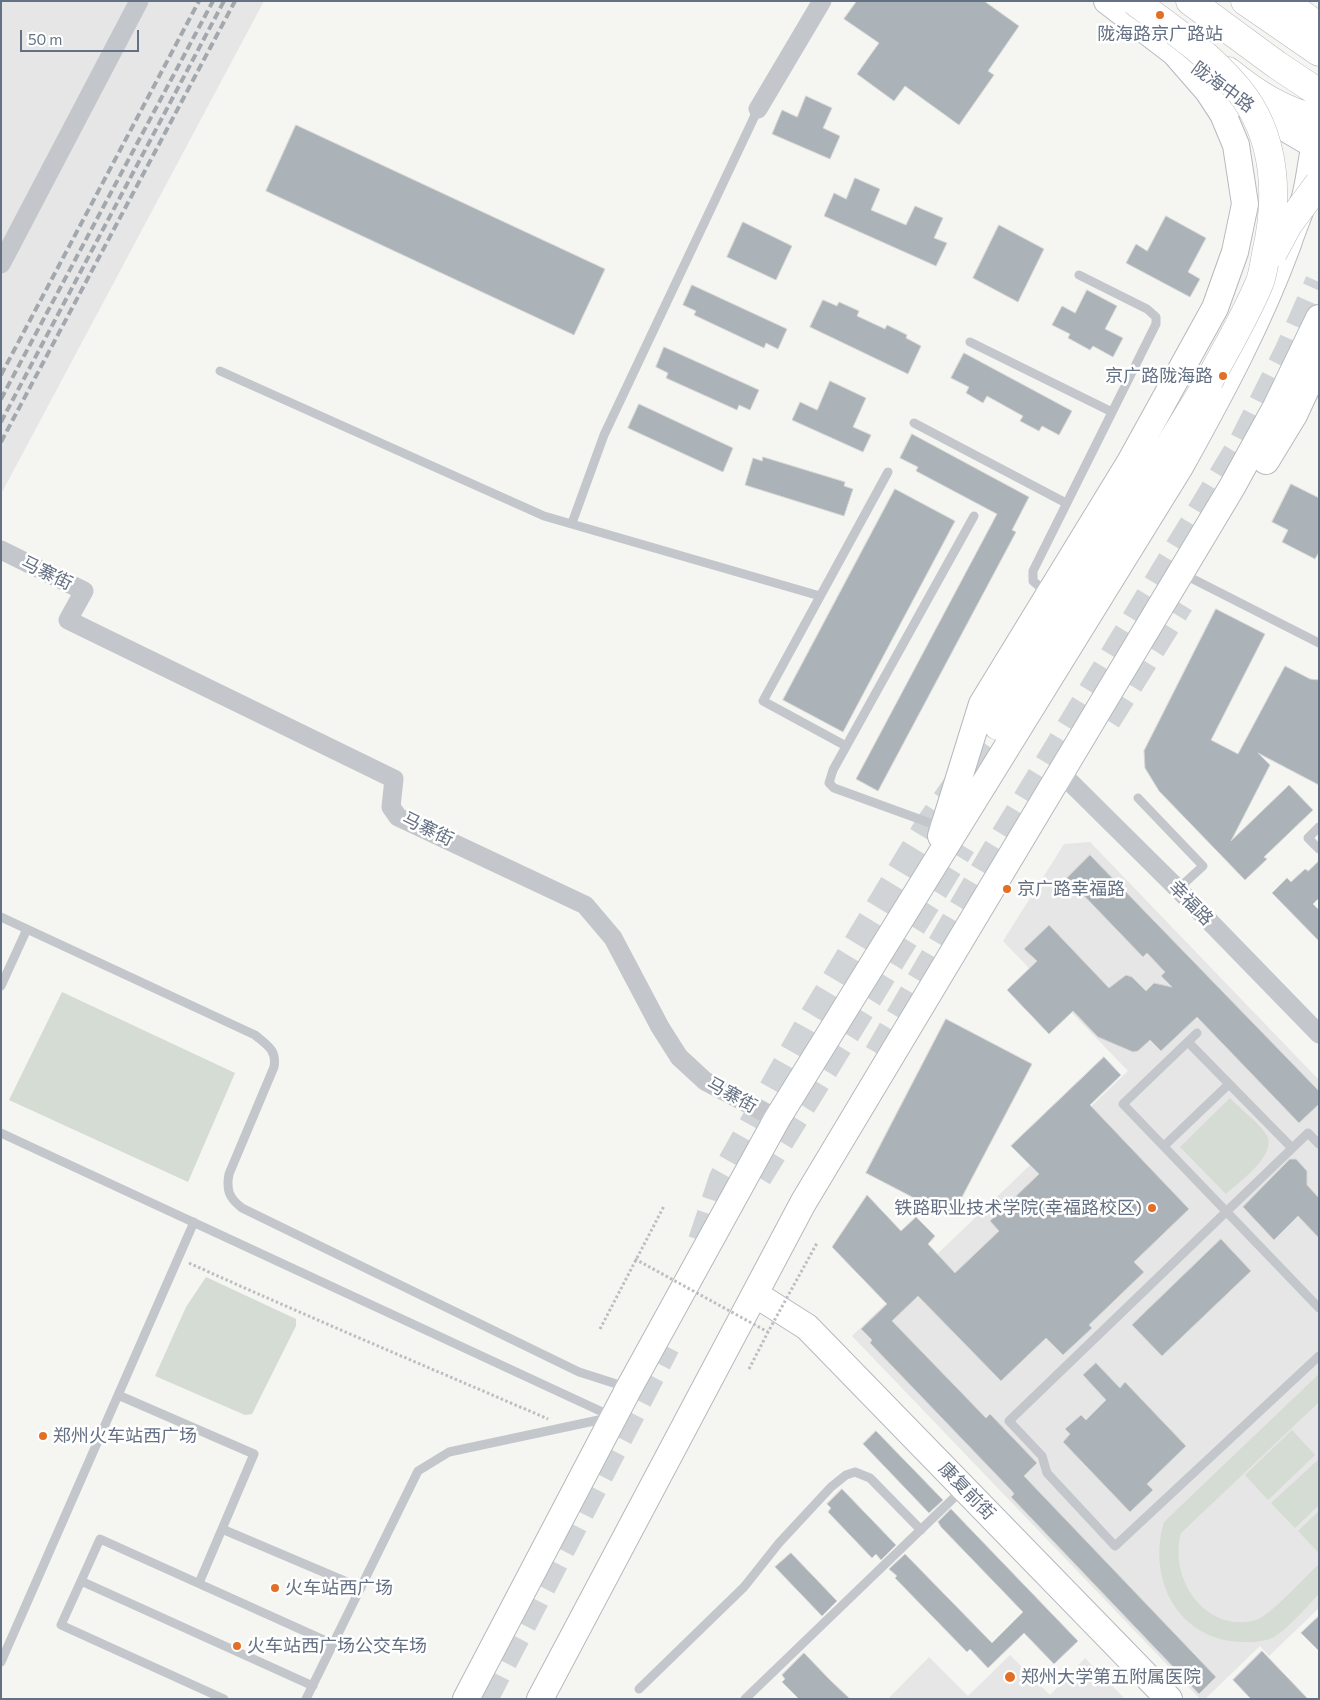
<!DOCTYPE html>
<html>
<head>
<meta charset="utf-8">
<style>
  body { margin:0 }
  #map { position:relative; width:1320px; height:1700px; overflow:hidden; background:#f5f5f2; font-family:Commissioner,sans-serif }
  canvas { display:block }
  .frame { position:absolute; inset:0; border:2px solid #647083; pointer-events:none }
  .scale { position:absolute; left:20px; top:30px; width:119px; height:22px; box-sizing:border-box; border:2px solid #647083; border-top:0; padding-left:6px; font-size:15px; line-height:18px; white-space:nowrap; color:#647083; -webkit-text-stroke:4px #fff; paint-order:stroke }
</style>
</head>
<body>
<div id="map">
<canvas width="1320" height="1700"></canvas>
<div class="frame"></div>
<div class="scale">50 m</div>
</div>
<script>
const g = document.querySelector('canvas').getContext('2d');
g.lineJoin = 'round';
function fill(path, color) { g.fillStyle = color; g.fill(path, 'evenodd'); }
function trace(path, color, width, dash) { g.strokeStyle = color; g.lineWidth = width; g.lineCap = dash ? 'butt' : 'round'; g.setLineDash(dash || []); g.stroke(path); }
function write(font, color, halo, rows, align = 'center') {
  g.font = font + ' Commissioner,"Noto Sans SC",sans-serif'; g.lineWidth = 5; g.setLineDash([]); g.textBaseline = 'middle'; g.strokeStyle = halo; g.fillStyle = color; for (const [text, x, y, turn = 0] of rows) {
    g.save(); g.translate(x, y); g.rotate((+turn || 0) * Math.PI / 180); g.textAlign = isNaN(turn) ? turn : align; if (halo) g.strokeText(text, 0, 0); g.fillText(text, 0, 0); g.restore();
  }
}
fill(new Path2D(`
  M1,1H264L1,494Z
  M1090,842L1319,1080V1608L1269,1656L1260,1646L1205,1699H1200L852,1336L1128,1071L1003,941L1064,844Z
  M1010,1655L1050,1695L1085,1658L1125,1699H888L929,1657L968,1696Z`), '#e5e6e5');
fill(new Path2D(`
  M62,992L235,1073L188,1182L9,1100Z
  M1230,1098C1241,1110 1257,1121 1266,1134C1279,1154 1239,1182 1226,1194L1180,1147Z
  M206,1277L296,1319V1326L252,1414L245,1415L155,1376L186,1307Z
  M1319,1374V1402L1181,1533C1168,1579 1206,1634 1256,1620C1271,1615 1305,1577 1319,1564V1594C1306,1607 1289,1628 1274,1637C1265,1642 1251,1642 1240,1642C1177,1639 1147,1578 1164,1522Z
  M1292,1430L1315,1455L1268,1500L1245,1475Z
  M1319,1459V1505L1295,1528L1271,1503Z
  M1319,1511V1553L1298,1531Z`), '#d5dcd3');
const building = new Path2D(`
  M857,1H984L1019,26L988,71L994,75L959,125L905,86L894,101L857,74L879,43L844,19Z
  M806,96L832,108L823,128L840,136L830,159L772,134L782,110L797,117Z
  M296,125L605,269L574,335L266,191Z
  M855,178L880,189L871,210L906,225L915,206L943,218L934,238L947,243L936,266L824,216L834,193L846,199Z
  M1166,216L1206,238L1188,272L1200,279L1190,297L1126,263L1136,244L1147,251Z
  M743,222L792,246L776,280L727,257Z
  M999,225L1044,249L1018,302L973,278Z
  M692,285L787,329L778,349L766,343L764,348L694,315L696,311L683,305Z
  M1087,290L1117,306L1105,329L1123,338L1113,357L1093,346L1090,350L1068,338L1070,334L1052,325L1062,306L1075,313Z
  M823,300L837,306L839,302L859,311L857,316L885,329L887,325L907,335L906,338L921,346L908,374L810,327Z
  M664,347L759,390L750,410L739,405L737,410L666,378L668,373L656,367Z
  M964,353L1072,411L1059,435L1042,426L1039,431L1020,421L1023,416L987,396L983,403L966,393L969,387L951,378Z
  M830,381L866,398L853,427L871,435L863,452L792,420L800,402L817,410Z
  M639,404L733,448L723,472L628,428Z
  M912,434L1029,497L1012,530L1016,532L878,791L856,779L997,514L916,471L918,467L900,458Z
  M763,457L845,482L844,486L853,489L844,516L745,485L753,458L762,461Z
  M1291,484L1319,498V552L1315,559L1282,542L1288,530L1272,522Z
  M895,489L955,521L843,732L783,700Z
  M1216,609L1265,634L1211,740L1238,754L1285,666L1310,679L1319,680V785L1258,753L1270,765L1231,841L1289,785L1313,810L1264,857L1267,859L1245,880L1159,791L1145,768L1144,751Z
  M1090,855L1319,1091V1104L1299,1123L1197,1017L1161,1051L1150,1040L1138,1051L1133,1052L1098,1037L1073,1011L1049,1034L1007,990L1037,961L1024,949L1049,925L1109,988L1126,975L1132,977L1146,991L1154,983L1172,987L1161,976L1165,972L1147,953L1143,957L1067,878Z
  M1319,861V898L1313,904L1319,910V941L1272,893L1287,878L1291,882L1305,869L1308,871Z
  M946,1019L1032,1064L953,1214L946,1211L945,1214L866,1173Z
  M1104,1057L1121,1075L1090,1105L1189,1209L1134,1262L1144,1272L1089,1325L1092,1328L1063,1355L1046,1338L1001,1381L918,1296L892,1321L986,1418L990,1414L1037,1463L1024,1476L1216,1677L1199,1694L1011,1497L1014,1494L1012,1491L870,1343L872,1340L861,1329L887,1304L832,1247L867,1195L901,1231L916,1217L935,1236L928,1244L955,1273L999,1231L990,1221L1039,1174L1011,1146Z
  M1290,1159H1296L1307,1171V1185L1319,1198V1238L1298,1216L1274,1240L1243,1207Z
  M1221,1239L1251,1271L1162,1356L1132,1325Z
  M1096,1363L1120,1388L1125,1382L1186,1446L1147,1484L1153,1490L1130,1512L1063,1442L1070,1434L1065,1429L1081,1415L1086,1420L1106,1400L1083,1375Z
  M876,1431L943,1500L929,1513L863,1444Z
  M842,1489L896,1545L881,1560L876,1554L872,1558L828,1512L831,1508L827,1504Z
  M951,1509L1078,1641L1054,1664L1024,1633L988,1668L970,1649L967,1652L895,1578L897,1576L889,1569L905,1554L992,1643L1023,1612L941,1527L938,1522Z
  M791,1553L837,1601L822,1616L775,1567Z
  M1319,1616V1651L1301,1633Z
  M1262,1651L1308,1699H1251L1233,1680Z
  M804,1653L830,1680L850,1699H799L782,1682L785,1679L782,1675Z`);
fill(building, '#abb2b8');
trace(building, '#d6d7d4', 1);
trace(new Path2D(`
  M1107,720L1180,603
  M878,1054L995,852L1243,442L1289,350L1319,282
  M758,1177L962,845
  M702,1241L723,1178L812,1019L929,825L998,726
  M484,1699L666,1346`), '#d1d4d6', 28, [28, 14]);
const secondary = new Path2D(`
  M1107,1L1188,63
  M1244,104L1319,148
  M1266,461L1294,415L1319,361
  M941,836L982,704L1130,462L1215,308L1235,252L1245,204L1236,145L1223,114L1208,91L1174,52
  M755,1294L807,1327L1169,1699
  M466,1699L629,1388L777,1119L1180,467C1221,393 1259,323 1288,244C1293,228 1300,213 1305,197C1311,175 1311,152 1319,130
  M540,1699L803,1203L1232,487L1276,407L1319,318`);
const highway = new Path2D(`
  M1190,1L1277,65L1319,93
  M1245,1L1319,52
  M1284,1L1319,27
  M1228,71C1255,93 1284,112 1319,119
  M998,726L1209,381`);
trace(secondary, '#b5b9be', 28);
trace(highway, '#b6b8bc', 29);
trace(new Path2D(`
  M189,1263C308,1317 428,1367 548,1419
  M600,1329L664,1206
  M749,1369L768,1332`), '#bdbec1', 3, [2.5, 2.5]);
trace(new Path2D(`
  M970,342L1112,412
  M220,371L544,516L820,596
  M914,423L1066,503
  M572,523L604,435L758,109
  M1193,579L1319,643
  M1047,593L1033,581V571L1156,324V317L1147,309L1079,275
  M846,746L763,701L888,472
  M1138,798L1203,866L1178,889
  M941,827L834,788L829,783L833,770L974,516
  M1319,827L1308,838L1319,849
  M1,917L255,1035C267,1045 277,1050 274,1067L229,1174C226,1190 229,1198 242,1208L579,1372L626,1387
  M1,986L27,929
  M1197,1033L1123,1104L1319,1308
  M1188,1042L1292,1148
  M1,1133L611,1416
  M1319,1144L1308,1133L1009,1421L1042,1456L1047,1473L1115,1546L1319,1356
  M1164,1146L1229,1084
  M118,1395L254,1454L199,1583
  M222,1529L361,1588
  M81,1581L100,1539L333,1644
  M1,1662L194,1222
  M639,1689L744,1587L779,1543L831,1487L846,1475L855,1472L870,1478L921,1530
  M224,1699L61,1625L81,1581L313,1686
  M306,1699L418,1471L449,1452L608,1418
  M745,1699L963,1489`), '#c3c6ca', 9);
trace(new Path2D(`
  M758,109L822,1
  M1,264L139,1
  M1,550L84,591L68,620L394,779L391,807L398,817L585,905L613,938L660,1027L679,1057L705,1081L777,1119
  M1061,773L1178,889L1319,1034`), '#c3c6ca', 19);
trace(secondary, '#fff', 26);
trace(highway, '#fff', 28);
trace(new Path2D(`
  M1,375L199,1
  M1,399L213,1
  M1,422L224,1
  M1,442L235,1`), '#a3a8af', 4, [8, 4]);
const highwayBridge = new Path2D(`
  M1134,1C1171,28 1209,54 1238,89C1277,136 1279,198 1266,254C1264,264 1263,275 1259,284C1245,317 1226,349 1209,381
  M1273,253L1288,225L1319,183`);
trace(highwayBridge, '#b6b8bc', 29, []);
trace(new Path2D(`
  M635,1259L768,1332L817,1243`), '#bdbec1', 3, [2.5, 2.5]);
trace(highwayBridge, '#fff', 28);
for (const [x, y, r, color] of [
  [1160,15,5,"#e26f25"],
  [1223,376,5,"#e26f25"],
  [1007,889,5,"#e26f25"],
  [1152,1208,5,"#e26f25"],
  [43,1436,5,"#e26f25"],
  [275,1588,5,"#e26f25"],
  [237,1646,5,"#e26f25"],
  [1010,1677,6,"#e26f25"]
]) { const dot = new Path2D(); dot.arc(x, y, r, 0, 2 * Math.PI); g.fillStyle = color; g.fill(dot); trace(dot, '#fff', 2); }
write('18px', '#647083', '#fff', [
  ["陇海路京广路站",1160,34,"center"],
  ["京广路陇海路",1213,376,"right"],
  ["京广路幸福路",1017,889],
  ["铁路职业技术学院(幸福路校区)",1142,1208,"right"],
  ["郑州火车站西广场",53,1436],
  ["火车站西广场",285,1588],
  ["火车站西广场公交车场",247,1646],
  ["郑州大学第五附属医院",1021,1677]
], 'left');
write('18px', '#647083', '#fff', [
  ["陇海中路",1223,87,36],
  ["马寨街",47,573,26],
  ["马寨街",428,829,26],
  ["幸福路",1191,903,46],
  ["马寨街",732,1095,29],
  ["康复前街",967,1491,46]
]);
</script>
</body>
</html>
